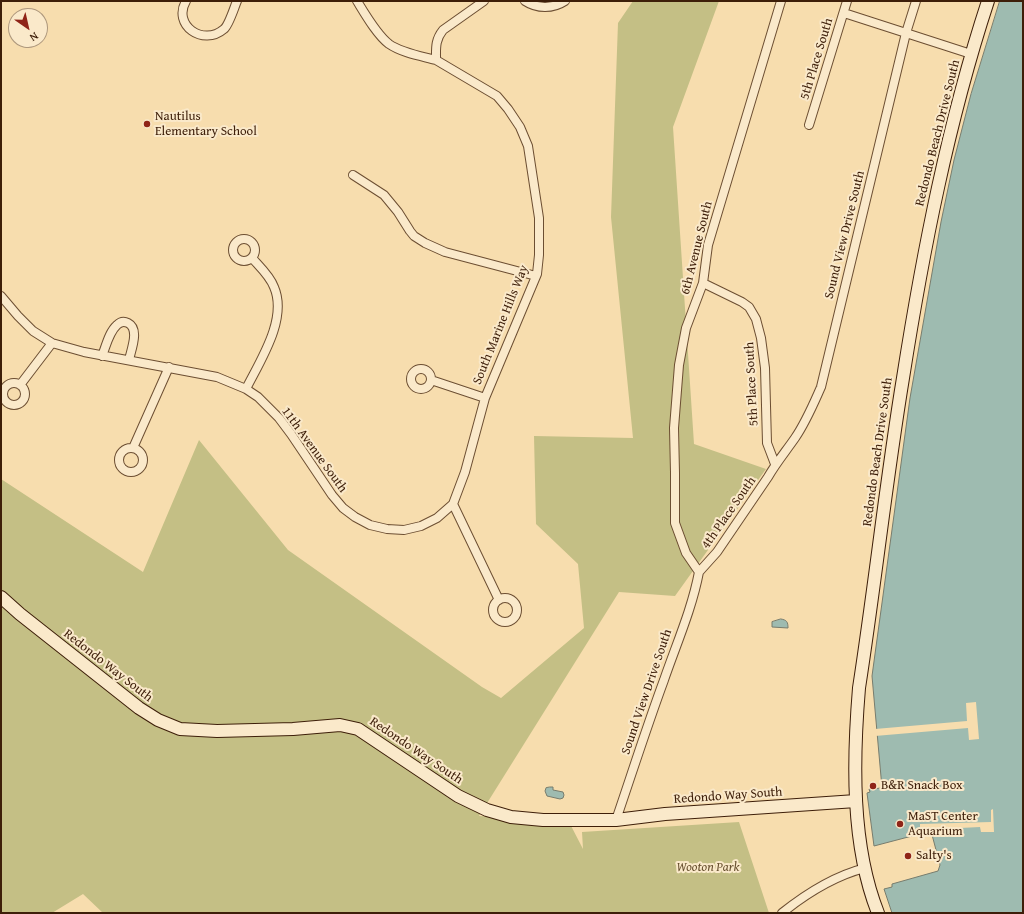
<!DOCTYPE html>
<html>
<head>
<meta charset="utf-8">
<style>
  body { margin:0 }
  #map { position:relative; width:1024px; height:914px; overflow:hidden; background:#f7ddae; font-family:"Gentium Book Plus",serif }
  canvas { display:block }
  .frame { position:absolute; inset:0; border:2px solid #3d1e09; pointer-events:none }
  .north { position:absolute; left:8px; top:8px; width:40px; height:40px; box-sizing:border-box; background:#fae9ca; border:1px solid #ae987d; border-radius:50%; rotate:146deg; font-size:11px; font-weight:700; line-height:16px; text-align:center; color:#3d1e09 }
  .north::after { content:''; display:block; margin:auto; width:14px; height:18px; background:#8f2418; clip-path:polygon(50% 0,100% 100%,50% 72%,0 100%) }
</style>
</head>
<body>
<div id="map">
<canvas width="1024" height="914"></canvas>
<div class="frame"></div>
<div class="north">N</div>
</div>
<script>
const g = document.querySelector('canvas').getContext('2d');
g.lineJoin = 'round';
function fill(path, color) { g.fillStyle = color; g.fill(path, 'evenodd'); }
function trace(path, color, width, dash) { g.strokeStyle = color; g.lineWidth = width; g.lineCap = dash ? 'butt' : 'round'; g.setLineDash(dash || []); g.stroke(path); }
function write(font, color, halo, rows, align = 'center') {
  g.font = font + ' "Gentium Book Plus",serif'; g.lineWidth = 4; g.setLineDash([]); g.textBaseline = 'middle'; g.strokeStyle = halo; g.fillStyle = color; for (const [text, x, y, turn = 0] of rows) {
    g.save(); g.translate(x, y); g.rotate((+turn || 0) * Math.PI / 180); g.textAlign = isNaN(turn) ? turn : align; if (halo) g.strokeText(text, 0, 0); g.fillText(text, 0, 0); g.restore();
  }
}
fill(new Path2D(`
  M633,1H719L673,127L694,444L766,469L675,596L619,592L479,816L568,820L583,849L582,832L739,822L769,913H103L83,894L52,913H1V479L143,572L199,440L288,550L482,687L501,698L584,628L578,564L536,524L534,436L633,438L611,217L618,23Z`), '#c4bf85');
const water = new Path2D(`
  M1000,1H1023V913H892L884,889L892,887V884L938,871L940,865L931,831L874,846L867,793L870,792L869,789L882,788L872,676L910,398L941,222L954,160L971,94Z
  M781,619C787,620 788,622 788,628L772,627V622Z
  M550,787H553V790L563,792L564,795L563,798L560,799L547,796L545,791L546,788Z`);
fill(water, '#9ebbb0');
trace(water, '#777c6d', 1);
fill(new Path2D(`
  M976,702L979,739L969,740L968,728L875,736V729L967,721L966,703Z
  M993,809L994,832H981L980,827L920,830V824L991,822V810Z`), '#f7ddae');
const street = new Path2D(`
  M186,1C172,25 203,47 224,29C229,25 234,8 237,1
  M357,1C365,14 377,35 389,44C402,53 421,56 436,60
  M525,1C537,9 553,9 565,1
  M844,13L971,54
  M809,125L847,1
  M353,175L384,195L398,212L410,231L414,236L425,243L445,252L536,276
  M233 250a11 11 0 1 1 22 0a11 11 0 1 1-22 0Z
  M703,283L742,302L749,307L756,319L761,338L765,368L767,443L775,464
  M1,296L18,316L33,331L52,343L84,352L217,377L246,389L258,397L279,418L291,434L332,495L343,508L355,517L370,525L387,529L404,530L421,526L437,518L453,504L465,472L485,398L537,274L539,255V218L528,146L520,127L508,109L497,96L436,60C436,48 435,40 443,30L484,1
  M102,356C106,346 109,332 117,325C120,322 124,321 128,323C140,329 131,350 129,360
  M411 379a10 10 0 1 1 20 0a10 10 0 1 1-20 0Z
  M431,380L485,398
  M3 394a11 11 0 1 1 22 0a11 11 0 1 1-22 0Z
  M20,385L52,343
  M246,389C260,361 288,319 274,287C270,276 260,267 252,258
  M119 460a12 12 0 1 1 24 0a12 12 0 1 1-24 0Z
  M133,448L169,367
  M453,504L499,600
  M699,572L717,552L768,477C776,463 786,451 795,438C806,422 813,405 821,387L906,33L916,1
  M699,572L686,553L675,523V473L674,428L679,365L686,328L703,283L708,245L781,1
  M493 610a12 12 0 1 1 24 0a12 12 0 1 1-24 0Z
  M616,820C632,773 647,726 664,680C676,645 692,609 699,572
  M782,913C807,893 834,876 865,868`);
const secondary = new Path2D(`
  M1,597L20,614L139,708L158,720L180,729L217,731L293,729L340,725L358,729L458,796L487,810L511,817L543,820H616L665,814L856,801
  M878,913C851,845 853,760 859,688C875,585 886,481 903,378C923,251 948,123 988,1`);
trace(street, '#6c4e32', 10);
trace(secondary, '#3d1e09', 14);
trace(street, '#fae9ca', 8);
trace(secondary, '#fae9ca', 12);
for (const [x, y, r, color] of [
  [147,124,4,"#8f2418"],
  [873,786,4,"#8f2418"],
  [900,824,4,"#8f2418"],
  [908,856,4,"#8f2418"]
]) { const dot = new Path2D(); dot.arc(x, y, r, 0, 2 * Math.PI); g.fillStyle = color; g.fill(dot); trace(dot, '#fae9ca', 1.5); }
write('13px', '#3d1e09', '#fae9ca', [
  ["5th Place South",817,59,-73],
  ["Redondo Beach Drive South",938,133,-76],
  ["Sound View Drive South",845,235,-76],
  ["6th Avenue South",697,248,-76],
  ["South Marine Hills Way",501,325,-68],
  ["5th Place South",752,384,-93],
  ["11th Avenue South",314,450,54],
  ["Redondo Beach Drive South",878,452,-82],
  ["4th Place South",729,513,-55],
  ["Redondo Way South",108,666,38],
  ["Sound View Drive South",647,692,-71],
  ["Redondo Way South",416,751,34],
  ["Redondo Way South",728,796,-4]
]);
write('13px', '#3d1e09', '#fae9ca', [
  ["Nautilus",155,117],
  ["Elementary School",155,132],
  ["B&R Snack Box",881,786],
  ["MaST Center",908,817],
  ["Aquarium",908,832],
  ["Salty's",916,856]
], 'left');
write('italic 13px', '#664e2e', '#fae9ca', [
  ["Wooton Park",708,868]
]);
</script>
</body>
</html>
